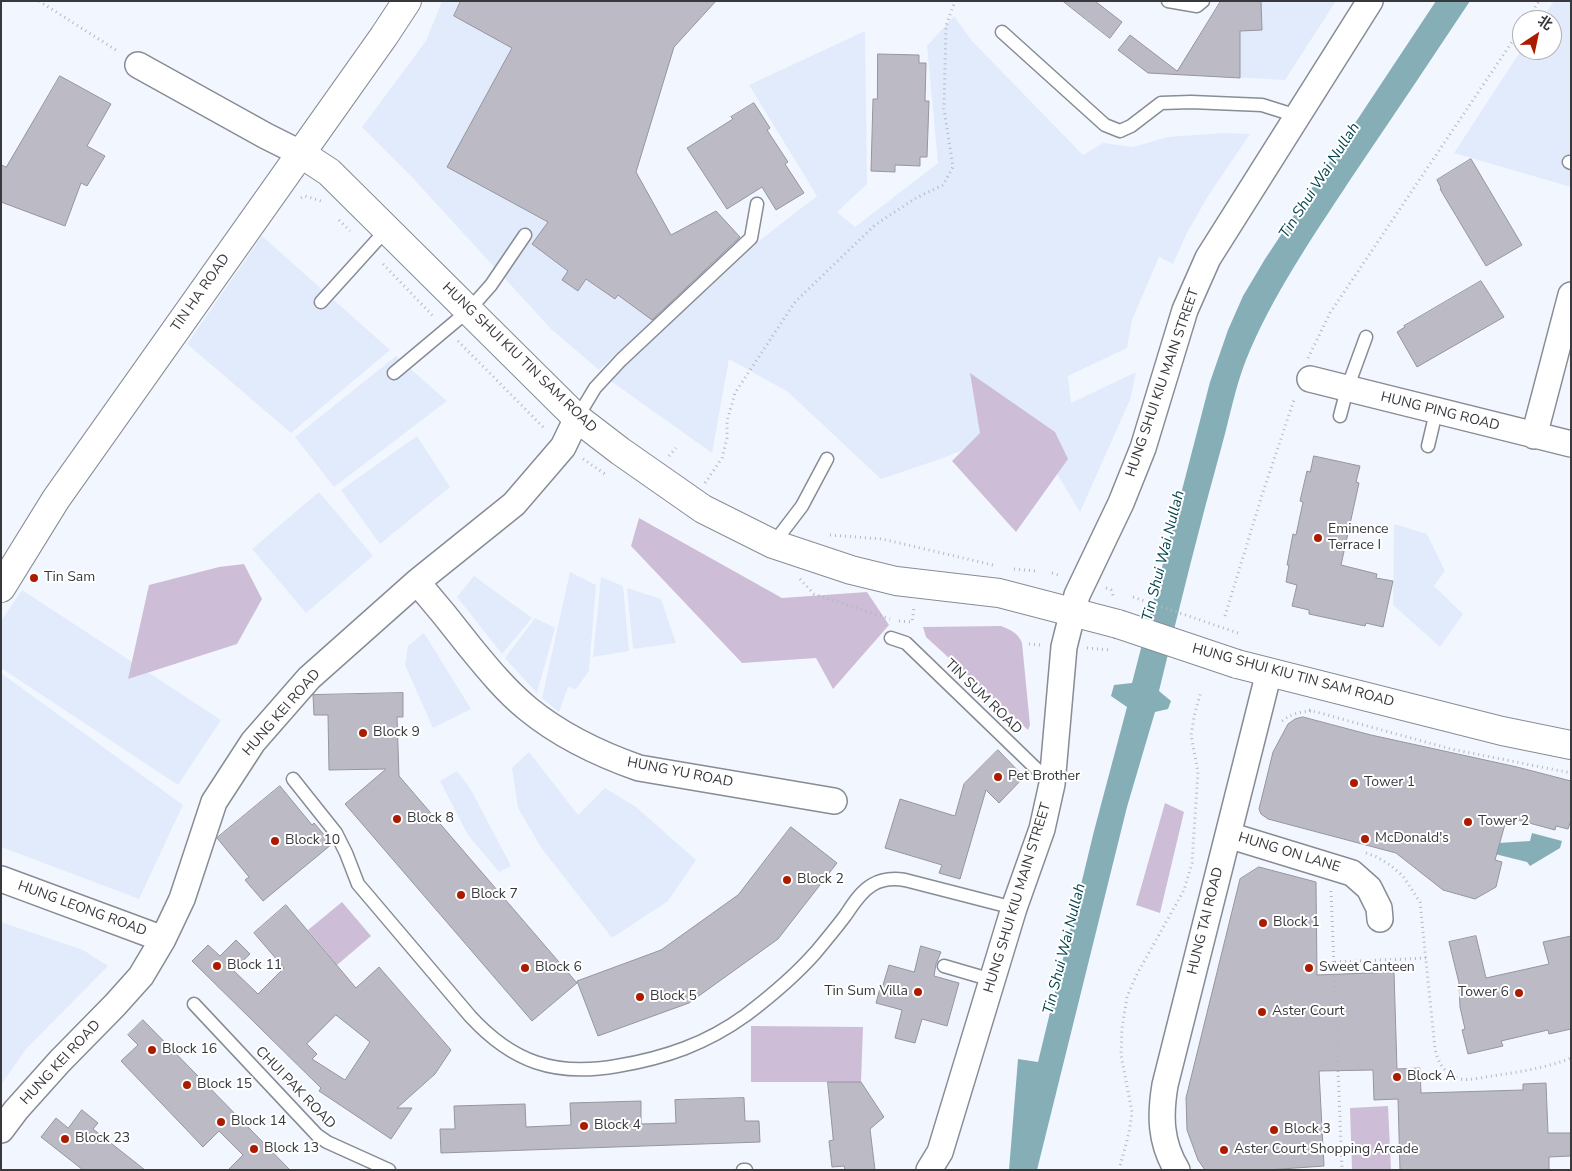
<!DOCTYPE html>
<html>
<head>
<meta charset="utf-8">
<style>
  body { margin:0 }
  #map { position:relative; width:1572px; height:1171px; overflow:hidden; background:#f2f7ff; font-family:"Nunito Sans","Noto Sans SC",sans-serif }
  canvas { display:block }
  .frame { position:absolute; inset:0; border:2px solid #37393d; pointer-events:none }
  .north { position:absolute; left:1512px; top:10px; width:50px; height:50px; box-sizing:border-box; background:#fff; border:1px solid #afb0b1; border-radius:50%; rotate:34deg; font-size:14px; font-weight:700; line-height:20px; text-align:center; color:#37393d }
  .north::after { content:''; display:block; margin:auto; width:18px; height:22px; background:#aa1b00; clip-path:polygon(50% 0,100% 100%,50% 72%,0 100%) }
</style>
</head>
<body>
<div id="map">
<canvas width="1572" height="1171"></canvas>
<div class="frame"></div>
<div class="north">北</div>
</div>
<script>
const g = document.querySelector('canvas').getContext('2d');
g.lineJoin = 'round';
function fill(path, color) { g.fillStyle = color; g.fill(path, 'evenodd'); }
function trace(path, color, width, dash) { g.strokeStyle = color; g.lineWidth = width; g.lineCap = dash ? 'butt' : 'round'; g.setLineDash(dash || []); g.stroke(path); }
function write(font, color, halo, rows, align = 'center') {
  g.font = font + ' "Nunito Sans",sans-serif'; g.lineWidth = 4; g.setLineDash([]); g.textBaseline = 'middle'; g.strokeStyle = halo; g.fillStyle = color; for (const [text, x, y, turn = 0] of rows) {
    g.save(); g.translate(x, y); g.rotate((+turn || 0) * Math.PI / 180); g.textAlign = isNaN(turn) ? turn : align; if (halo) g.strokeText(text, 0, 0); g.fillText(text, 0, 0); g.restore();
  }
}
fill(new Path2D(`
  M442,1H711L674,47L636,172L671,235L716,211L741,239L599,370L551,329L409,174L362,127L426,41Z
  M1221,1H1336L1285,80L1175,74Z
  M1554,1H1571V187L1454,153L1522,49L1552,50V20H1541Z
  M954,16L972,41L1083,155L1103,143L1133,147L1168,137L1223,133L1250,134L1208,196L1186,235L1173,264L1159,257L1132,320L1127,348L1068,376L1071,403L1136,372L1130,400L1080,512L1027,424L943,458L881,479L788,392L729,359L712,453L608,379L751,247L817,196L749,85L865,31L867,184L837,212L855,227L938,163L927,46Z
  M262,236L390,350L291,433L187,344Z
  M396,356L447,401L334,487L295,437Z
  M417,436L450,487L380,544L341,490Z
  M319,492L373,556L306,613L252,549Z
  M1394,524L1427,534L1445,571L1434,586L1463,614L1440,647L1393,605Z
  M570,572L596,585L589,671L576,689L568,687L559,712L542,698Z
  M474,576L532,618L502,654L457,597Z
  M601,577L623,586L629,651L593,657Z
  M627,588L661,599L676,643L633,649Z
  M22,590L221,720L178,785L1,668V621Z
  M535,618L555,628L537,693L505,658Z
  M424,633L471,709L433,728L405,665L408,646Z
  M1,673L183,805L139,899L1,847Z
  M529,752L578,815L605,788L636,807L696,860L668,901L612,938L542,849L518,808L512,768Z
  M457,771L470,788L511,866L499,872L468,835L440,781Z
  M1,922L83,950L108,966L26,1049L1,1085Z`), '#e2ebfc');
fill(new Path2D(`
  M970,373L1055,432L1068,459L1016,532L952,461L980,433Z
  M639,518L782,598L867,592L889,625L833,689L816,658L742,663L631,546Z
  M244,564L262,599L237,644L128,679L149,585L219,567Z
  M1001,626C1011,630 1018,633 1022,643L1030,725L1028,730L926,637L923,627Z
  M1165,803L1184,812L1160,913L1136,905Z
  M342,902L371,936L337,965L308,930Z
  M751,1026L863,1027L861,1082H751Z
  M1388,1106L1391,1170H1352L1350,1108Z`), '#cebdd6');
fill(new Path2D(`
  M1436,1H1470C1430,61 1390,121 1350,180C1312,238 1272,296 1246,360C1235,388 1230,416 1222,445C1199,527 1179,609 1159,691L1171,701L1168,709L1155,712L1127,807L1037,1170H1009L1018,1059L1038,1062L1094,831L1127,707L1111,696L1114,685L1132,683L1210,382L1228,330L1243,296L1265,259Z
  M1532,833L1562,841L1560,848L1530,866L1527,862L1495,854L1498,843L1530,841Z`), '#86aeb7');
const building = new Path2D(`
  M461,1H716L674,47L636,172L671,235L716,211L740,237L652,320L618,295L615,299L586,279L578,291L562,280L568,271L532,244L548,222L447,167L512,48L454,16Z
  M1063,1H1095L1122,22L1110,38Z
  M1221,1H1261L1262,30L1240,31V78L1148,73L1118,50L1130,35L1177,71Z
  M878,54L919,55V63H926L925,101H929L927,157H920V166L895,165V172L871,171L873,99H877Z
  M60,76L111,104L87,146L105,156L87,186L81,183L65,226L1,202V165L6,167Z
  M754,103L770,128L767,130L788,162L785,164L804,193L776,210L762,187L727,209L687,148L733,119L731,117Z
  M1471,159L1522,245L1486,266L1440,189L1441,188L1437,180Z
  M1481,281L1504,317L1417,367L1397,332L1405,327L1404,326Z
  M1314,456L1360,466L1356,482L1359,483L1341,565L1377,574L1376,578L1393,581L1383,627L1366,623L1365,626L1309,614V610L1292,606L1297,585L1286,582L1289,565H1287L1293,534L1296,535L1303,502L1300,501L1307,471L1310,472Z
  M403,693V717H397L399,776L577,983L532,1021L345,804L386,769L329,770L328,715H314L313,695Z
  M1303,717L1371,735L1517,767L1571,781V820L1568,829L1556,826L1555,830L1507,817L1495,860L1502,862L1496,887L1475,899L1443,890L1396,853L1268,819L1261,814L1259,809L1273,752L1288,724L1295,719Z
  M998,750L1024,777L999,803L986,790L960,879L939,873L942,865L885,848L900,799L955,816L964,784Z
  M280,786L312,825L314,823L332,844L263,901L245,880L249,877L217,838Z
  M791,827L837,863L778,939L689,1003L598,1036L577,981L661,950L738,895Z
  M1259,867L1316,882L1317,975L1394,972L1397,1069L1420,1068L1421,1093L1523,1090V1084L1546,1083L1548,1133H1571V1156L1549,1157V1170H1400L1398,1099L1374,1100L1373,1070L1319,1071L1324,1166L1267,1170H1205L1198,1160L1187,1130L1186,1098L1240,879Z
  M286,905L356,988L379,967L451,1050L435,1074L397,1108H412L391,1139L319,1091L321,1088L192,961L208,945L220,956L236,940L250,954L233,970L258,994L284,968L254,933ZM336,1015L370,1042L345,1080L312,1059L317,1054L307,1044Z
  M1476,936L1486,978L1549,964L1543,942L1571,936V1029L1549,1034L1548,1030L1501,1041L1503,1046L1468,1054L1462,1030L1465,1029L1460,1007L1459,983L1449,942Z
  M921,946L941,952L936,964L934,976L959,983L947,1026L922,1019L915,1043L895,1038L902,1010L876,1003L881,985H883L889,965L914,972Z
  M143,1020L249,1128L290,1170H228L243,1155L219,1131L203,1147L121,1061L138,1045L128,1035Z
  M828,1082H861L884,1117L870,1129L875,1170H845L844,1166L832,1167L829,1141L833,1140Z
  M744,1098L745,1121H759L760,1142L441,1153L440,1129H455L454,1106L525,1104L526,1127L571,1125L570,1103L641,1101V1124L676,1123L675,1100Z
  M82,1110L98,1123L93,1129L145,1170H83L41,1137L56,1118L68,1128Z`);
fill(building, '#bcbbc5');
trace(building, '#96959f', 1);
const lane = new Path2D(`
  M1168,1L1197,6L1203,1
  M1002,32L1105,125L1120,131L1131,126L1161,103L1191,102L1262,105L1297,116
  M1569,162L1571,163
  M321,302L387,229
  M394,373L468,311L491,285L525,235
  M1340,416L1347,389L1366,337
  M577,418L595,388L621,360L751,238L757,204
  M1428,446L1436,412
  M773,544L802,506L827,459
  M891,638L906,643L1051,783
  M293,779L336,833L346,853L358,884L470,1016C512,1062 555,1077 617,1066C665,1058 706,1044 746,1015C771,996 795,976 816,952C826,940 836,928 845,916C852,906 860,892 872,885C882,879 893,878 905,880L1014,908
  M944,966L992,980
  M194,1004L317,1135L327,1142L389,1170
  M743,1170H746`);
const street = new Path2D(`
  M138,65L266,136L300,153
  M1310,379L1571,444
  M1534,436L1571,295
  M417,582C435,603 453,625 470,647C488,669 506,691 528,709C561,736 599,754 639,768L834,801
  M1228,835L1352,873L1369,888L1379,908L1380,919
  M1,879L163,939
  M1,1130L16,1110L60,1061L115,1005L141,976L163,939L182,899L214,802L253,742L309,678L417,582L514,504L563,447L577,418
  M929,1170L940,1152L1014,908L1042,829L1052,784L1064,647L1077,595L1121,503L1143,448L1185,310L1208,258L1370,1
  M1177,1170C1160,1142 1160,1115 1165,1085L1269,672`);
const secondary = new Path2D(`
  M300,153L329,172L577,418L620,451L703,509L773,544L851,570L896,581L999,593L1118,624
  M1,588L56,499L384,36L407,1
  M1237,664L1502,731L1571,745`);
trace(lane, '#878c95', 15);
trace(street, '#878c95', 28);
trace(secondary, '#878c95', 30);
trace(new Path2D(`
  M39,1L119,52
  M1527,20L1539,1
  M301,198L305,196L321,201
  M339,220L350,231
  M383,264L434,317
  M458,341L545,429
  M1308,358L1330,313L1522,27
  M669,456L676,448
  M583,459L605,474
  M705,483L722,458L727,438V421L735,393L795,302L875,225L916,198L943,185L953,167L944,109L946,26L955,1
  M830,535L882,539L993,565
  M1014,569L1036,571
  M1052,573L1061,576
  M800,579L814,594L890,619
  M1106,588L1111,590L1114,598
  M1225,616L1262,495L1295,397
  M899,621L912,622L914,607
  M1029,644L1041,645
  M1087,648L1110,650
  M1309,710L1451,749L1571,773
  M1282,721C1291,714 1299,712 1311,711
  M1366,853L1377,857L1390,865L1403,876L1420,902L1435,1049C1438,1063 1446,1076 1461,1079C1471,1081 1482,1077 1492,1076C1519,1072 1546,1068 1571,1058
  M1331,891L1342,1170
  M1335,962L1427,958
  M1119,1170L1129,1133L1132,1112L1121,1055L1122,1028L1127,997L1136,976L1184,890L1192,863L1198,772L1191,735L1195,712L1201,692`), '#b4b8bf', 3, [1, 4]);
trace(lane, '#fff', 12);
trace(street, '#fff', 25);
trace(secondary, '#fff', 28);
const secondaryBridge = new Path2D(`
  M1118,624L1237,664`);
trace(secondaryBridge, '#878c95', 30, []);
trace(new Path2D(`
  M1133,597L1238,633`), '#b4b8bf', 3, [1, 4]);
trace(secondaryBridge, '#fff', 28);
for (const [x, y, r, color] of [
  [1318,538,5,"#aa1b00"],
  [34,578,5,"#aa1b00"],
  [363,733,5,"#aa1b00"],
  [998,777,5,"#aa1b00"],
  [1354,783,5,"#aa1b00"],
  [397,819,5,"#aa1b00"],
  [1468,822,5,"#aa1b00"],
  [1365,839,5,"#aa1b00"],
  [275,841,5,"#aa1b00"],
  [787,880,5,"#aa1b00"],
  [461,895,5,"#aa1b00"],
  [1263,923,5,"#aa1b00"],
  [217,966,5,"#aa1b00"],
  [525,968,5,"#aa1b00"],
  [1309,968,5,"#aa1b00"],
  [918,992,5,"#aa1b00"],
  [1519,993,5,"#aa1b00"],
  [640,997,5,"#aa1b00"],
  [1262,1012,5,"#aa1b00"],
  [152,1050,5,"#aa1b00"],
  [1397,1077,5,"#aa1b00"],
  [187,1085,5,"#aa1b00"],
  [221,1122,5,"#aa1b00"],
  [584,1126,5,"#aa1b00"],
  [1274,1130,5,"#aa1b00"],
  [65,1139,5,"#aa1b00"],
  [254,1149,5,"#aa1b00"],
  [1224,1150,5,"#aa1b00"]
]) { const dot = new Path2D(); dot.arc(x, y, r, 0, 2 * Math.PI); g.fillStyle = color; g.fill(dot); trace(dot, '#fff', 2); }
write('14px', '#37393d', '#fff', [
  ["TIN HA ROAD",201,293,-55],
  ["HUNG SHUI KIU TIN SAM ROAD",519,358,44],
  ["HUNG SHUI KIU MAIN STREET",1163,383,-71],
  ["HUNG PING ROAD",1440,412,14],
  ["HUNG SHUI KIU TIN SAM ROAD",1293,676,15],
  ["TIN SUM ROAD",983,697,44],
  ["HUNG KEI ROAD",282,713,-49],
  ["HUNG YU ROAD",680,773,11],
  ["HUNG ON LANE",1289,853,17],
  ["HUNG SHUI KIU MAIN STREET",1018,898,-73],
  ["HUNG LEONG ROAD",82,909,20],
  ["HUNG TAI ROAD",1206,921,-76],
  ["HUNG KEI ROAD",61,1063,-47],
  ["CHUI PAK ROAD",295,1088,46]
]);
write('14px', '#37393d', '#fff', [
  ["Eminence",1328,530],
  ["Terrace I",1328,546],
  ["Tin Sam",44,578],
  ["Block 9",373,733],
  ["Pet Brother",1008,777],
  ["Tower 1",1364,783],
  ["Block 8",407,819],
  ["Tower 2",1478,822],
  ["McDonald's",1375,839],
  ["Block 10",285,841],
  ["Block 2",797,880],
  ["Block 7",471,895],
  ["Block 1",1273,923],
  ["Block 11",227,966],
  ["Block 6",535,968],
  ["Sweet Canteen",1319,968],
  ["Tin Sum Villa",908,992,"right"],
  ["Tower 6",1509,993,"right"],
  ["Block 5",650,997],
  ["Aster Court",1272,1012],
  ["Block 16",162,1050],
  ["Block A",1407,1077],
  ["Block 15",197,1085],
  ["Block 14",231,1122],
  ["Block 4",594,1126],
  ["Block 3",1284,1130],
  ["Block 23",75,1139],
  ["Block 13",264,1149],
  ["Aster Court Shopping Arcade",1234,1150]
], 'left');
write('italic 15px', '#04444f', '#fff', [
  ["Tin Shui Wai Nullah",1320,181,-57],
  ["Tin Shui Wai Nullah",1164,556,-76],
  ["Tin Shui Wai Nullah",1065,949,-76]
]);
</script>
</body>
</html>
